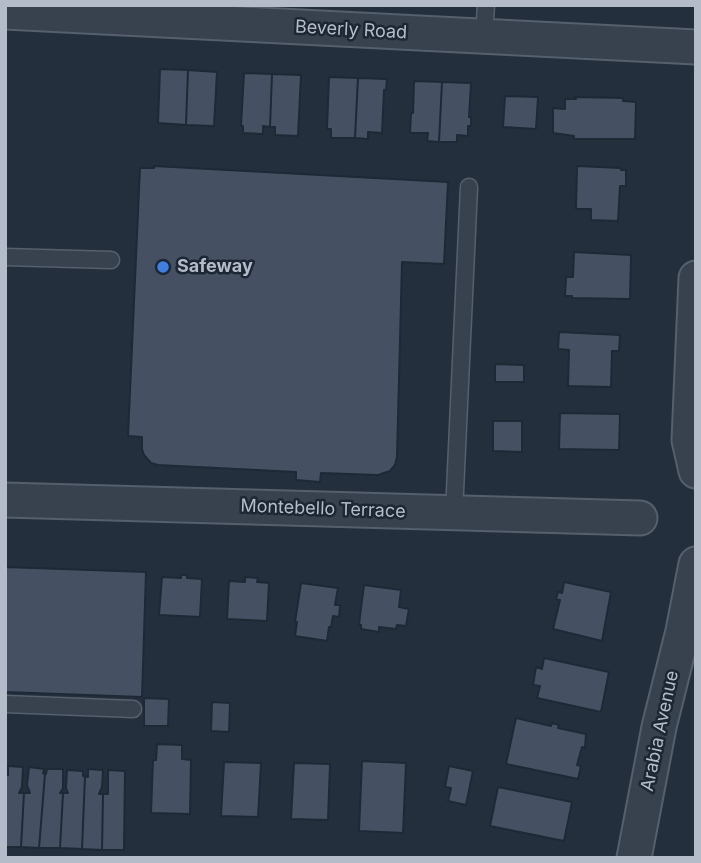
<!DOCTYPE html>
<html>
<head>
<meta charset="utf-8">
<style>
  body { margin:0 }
  #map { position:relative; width:701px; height:863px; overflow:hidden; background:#242f3e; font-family:Inter,sans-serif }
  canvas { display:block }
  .frame { position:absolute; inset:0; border:7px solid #b4bcc9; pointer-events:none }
</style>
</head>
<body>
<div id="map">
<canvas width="701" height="863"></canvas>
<div class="frame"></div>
</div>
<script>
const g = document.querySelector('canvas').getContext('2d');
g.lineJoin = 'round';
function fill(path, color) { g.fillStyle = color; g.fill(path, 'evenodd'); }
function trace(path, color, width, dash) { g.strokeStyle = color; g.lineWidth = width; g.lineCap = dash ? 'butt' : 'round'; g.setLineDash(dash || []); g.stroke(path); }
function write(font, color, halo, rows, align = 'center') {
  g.font = font + ' Inter,sans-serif'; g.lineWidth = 5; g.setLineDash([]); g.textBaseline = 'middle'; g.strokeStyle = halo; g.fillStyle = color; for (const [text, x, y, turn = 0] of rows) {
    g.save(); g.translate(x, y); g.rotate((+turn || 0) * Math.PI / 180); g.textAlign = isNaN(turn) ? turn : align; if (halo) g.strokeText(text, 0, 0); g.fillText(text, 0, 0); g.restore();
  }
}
const building = new Path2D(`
  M160,69L188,70L186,125L158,123Z
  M188,70L217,72L214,126L186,125Z
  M244,73L272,74L270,127L263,126V134L243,133V126H241Z
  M272,74L301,75L298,136L275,135V127H270Z
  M329,77L358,78L355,138H331V129H327Z
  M358,78L387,79L386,90H384L382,133L368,132V139L355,138Z
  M414,81L442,82L439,142L427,141L428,133H410L411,113H413Z
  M442,82L471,83L469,117H471V126H468V136L457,135V142H439Z
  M505,96L538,97L536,129L503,127Z
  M575,97L623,98V101L636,102L635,139H574V136L553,133V108L565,109V99H576Z
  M154,166L448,182L444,264L402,262L397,457L395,465L390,471L378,475L321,473L320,482L296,480V472L158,465L151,463L144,455L142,449V437L128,436L140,168H154Z
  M577,166L621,168V170H626V186H620L618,221L591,220V209H576Z
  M574,252L631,255L630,299L572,298V296H565L566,277H573Z
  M559,332L620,335L619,351H612L611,387L568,386L569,350L558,349Z
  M495,364L524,365V382H495Z
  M560,413L620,414L619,450L559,449Z
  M493,421H522V452L493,451Z
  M5,567L146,572L142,697L5,692Z
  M181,575H187V578L202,579L200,617L159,615L162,577L181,578Z
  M245,577L258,578L257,582L269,583L267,621L227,619L229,581L245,582Z
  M564,582L611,592L602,641L553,629L560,600L556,599L558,592L562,593Z
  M301,583L338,588L335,605H340L339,617L333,616L331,627H329L327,641L295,636L297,622H295Z
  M364,585L401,590L399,607L409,609L406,626L397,625L396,629L379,627V632L361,629V625L359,624Z
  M544,658L609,672L601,712L537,698L540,686L533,685L536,667L542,669Z
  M144,698L169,699L168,726H144Z
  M212,702L230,703L229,732L211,731Z
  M516,718L551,726L552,723L559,725L558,728L586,734L585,748L582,747L577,765L581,766L578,779L506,764Z
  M157,744L182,745V759L191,760L190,814L151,813L153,760H156Z
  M362,761L406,763L403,833L359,831Z
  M224,762L261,763L258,817L221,816Z
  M294,763L330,764L328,820L291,819Z
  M8,766L23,767L22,787L19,793H24L21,847H5V775H8Z
  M449,766L473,771L466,805L448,801L451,788L445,787Z
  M29,767L44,769L43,773L45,774L39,848L21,847L24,793H30L27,785Z
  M47,769H63V788L60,793H63L60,848H39L45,774H46Z
  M88,769L103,770L102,787L99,794H103L102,850L82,849L85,776L88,777Z
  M67,770L83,771V776H85L82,849L60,848L63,793H68L66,788Z
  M108,770L125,771L124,850H102L103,794H108Z
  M498,787L572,802L564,841L490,826Z`);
fill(building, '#455162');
trace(building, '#1f2835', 2);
const service = new Path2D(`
  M484,36L486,5
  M5,257L111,260
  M454,513L469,187
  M5,704L133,709`);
const minor = new Path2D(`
  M5,12L696,47
  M696,278L689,440L696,471
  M5,500L640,518
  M634,858L659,727L683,631L696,564`);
trace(service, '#565f6c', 19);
trace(minor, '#565f6c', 37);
trace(service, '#38414e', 16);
trace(minor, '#38414e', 33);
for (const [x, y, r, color] of [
  [163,267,7,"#3f7fe0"]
]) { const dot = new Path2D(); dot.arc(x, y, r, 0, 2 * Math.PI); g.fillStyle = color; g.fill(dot); trace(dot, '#1d2633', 2.5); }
write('18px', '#b4bcc9', '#1d2633', [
  ["Beverly Road",351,30,3],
  ["Montebello Terrace",323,509,2],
  ["Arabia Avenue",660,731,-78]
]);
write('bold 18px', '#b4bcc9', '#1d2633', [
  ["Safeway",177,267]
], 'left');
</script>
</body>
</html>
